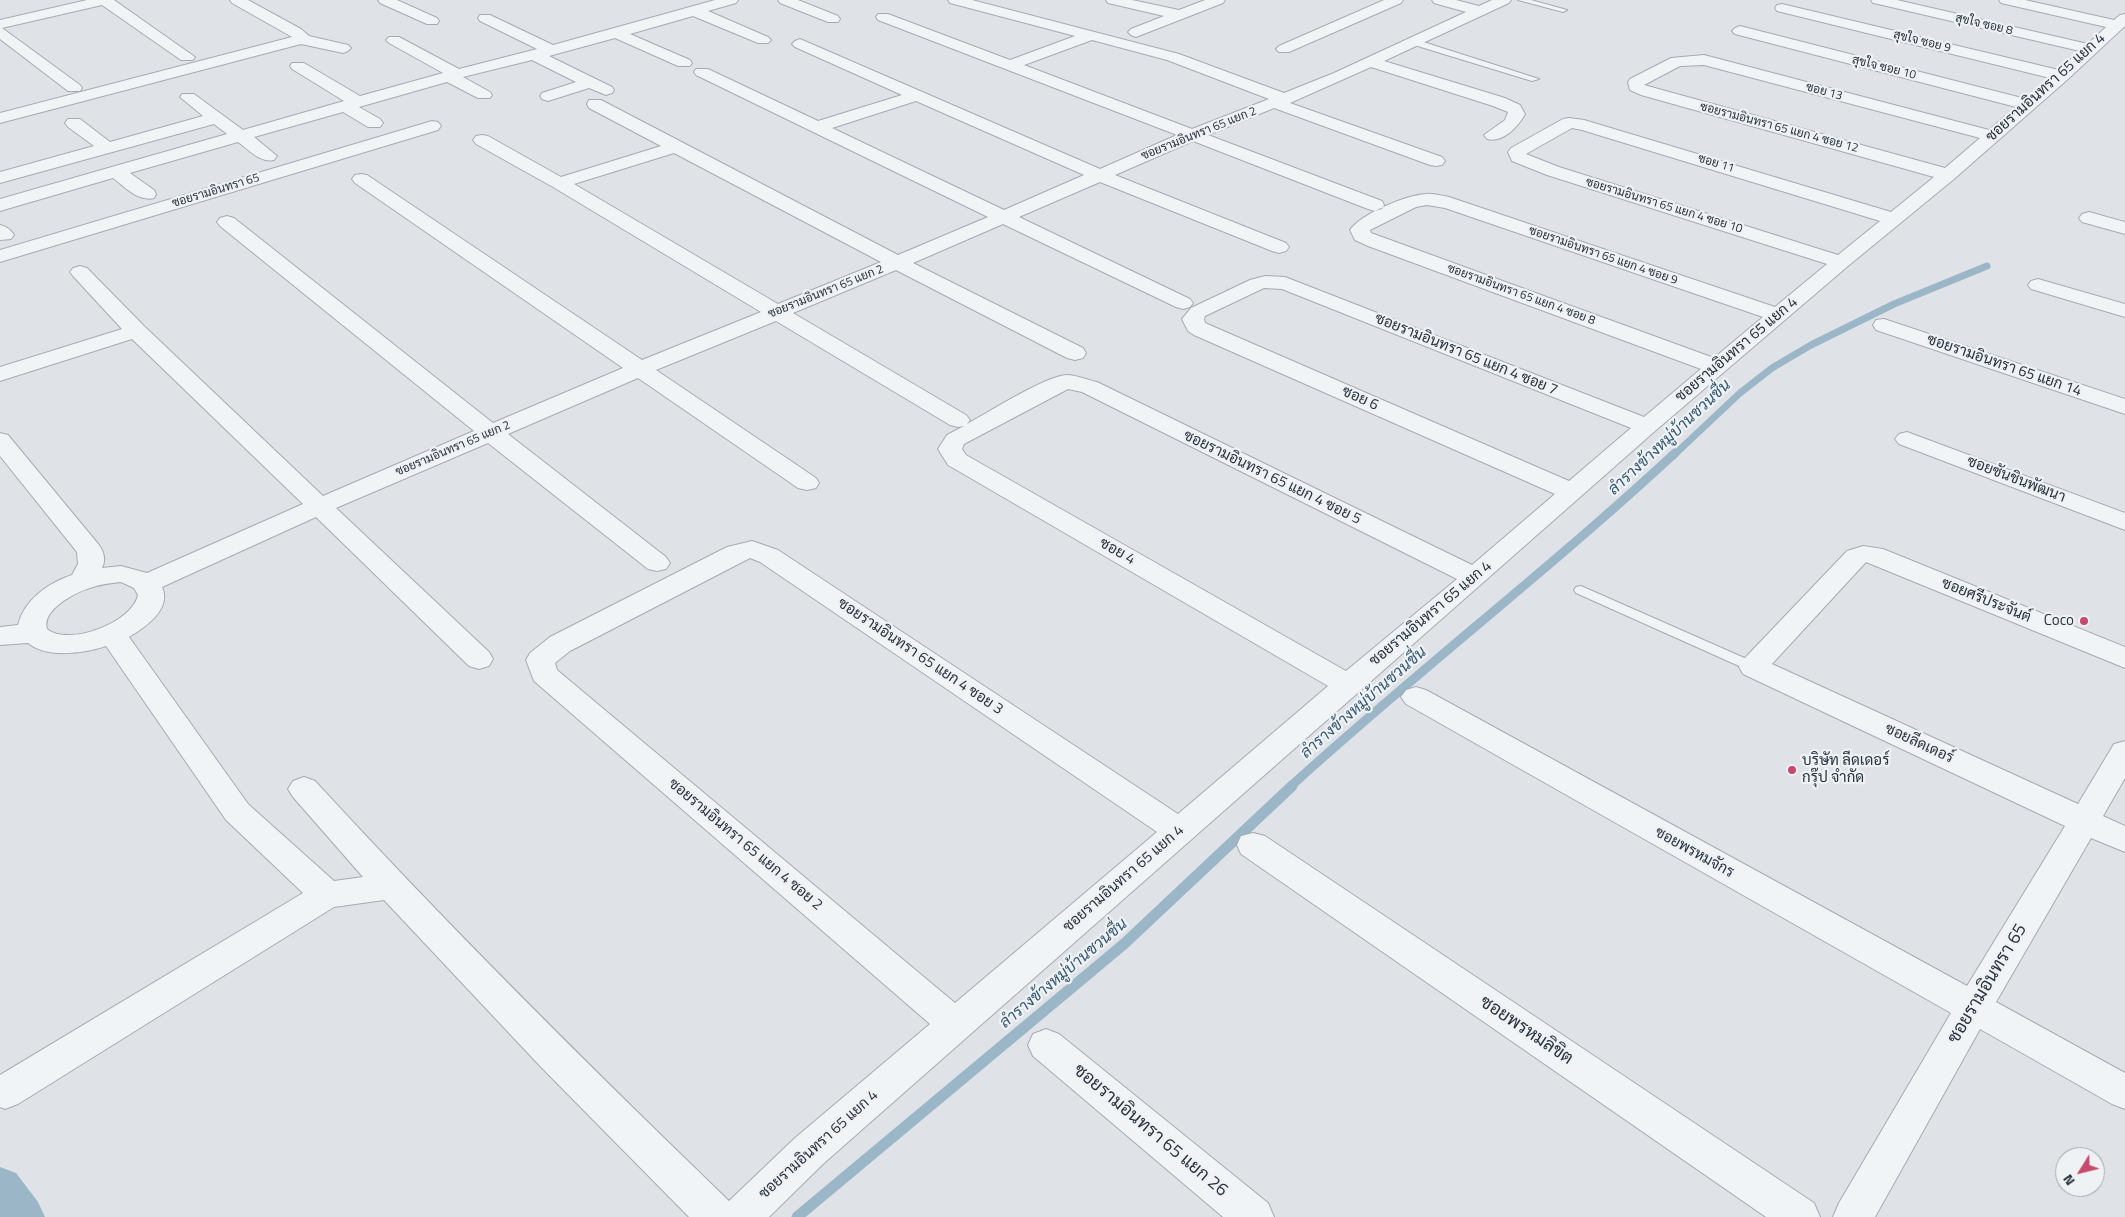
<!DOCTYPE html>
<html>
<head>
<meta charset="utf-8">
<style>
  body { margin:0 }
  #map { position:relative; width:2125px; height:1217px; overflow:hidden; background:#dfe3e8; font-family:"Titillium Web",sans-serif }
  canvas { display:block }
  .north { position:absolute; left:2055px; top:1147px; width:50px; height:50px; box-sizing:border-box; background:#eef2f5; border:1px solid #9fa6ac; border-radius:50%; rotate:234deg; font-size:14px; font-weight:700; line-height:20px; text-align:center; color:#29333e }
  .north::after { content:''; display:block; margin:auto; width:18px; height:22px; background:#c7496d; clip-path:polygon(50% 0,100% 100%,50% 72%,0 100%) }
</style>
</head>
<body>
<div id="map">
<canvas width="2125" height="1217"></canvas>
<div class="north">N</div>
</div>
<script>
const g = document.querySelector('canvas').getContext('2d');
g.lineJoin = 'round';
function trace(path, color, width, dash) { g.strokeStyle = color; g.lineWidth = width; g.lineCap = dash ? 'butt' : 'round'; g.setLineDash(dash || []); g.stroke(path); }
function fill(path, color) { g.fillStyle = color; g.fill(path, 'evenodd'); }
function write(font, color, halo, rows, align = 'center') {
  g.font = font + ' "Titillium Web",Sarabun,sans-serif'; g.lineWidth = 4.5; g.setLineDash([]); g.textBaseline = 'middle'; g.strokeStyle = halo; g.fillStyle = color; for (const [text, x, y, turn = 0] of rows) {
    g.save(); g.translate(x, y); g.rotate((+turn || 0) * Math.PI / 180); g.textAlign = isNaN(turn) ? turn : align; if (halo) g.strokeText(text, 0, 0); g.fillText(text, 0, 0); g.restore();
  }
}
trace(new Path2D(`
  M1674,455L1740,393L1772,368L1811,345L1894,304L1987,266`), '#9bb6c6', 7);
trace(new Path2D(`
  M1290,787C1416,672 1550,569 1675,453`), '#9bb6c6', 9);
trace(new Path2D(`
  M797,1217L1124,944L1292,786`), '#9bb6c6', 11);
fill(new Path2D(`
  M0,1167L16,1173L38,1202L45,1217H0Z`), '#9bb6c6');
const service = new Path2D(`
  M1518,0H1531L1567,10L1563,12Z
  M1411,40H1417L1539,79L1532,81L1411,44Z
  M1581,586L1758,664L1760,667L1758,670H1748L1576,593L1574,590L1576,587Z`);
const minor = new Path2D(`
  M87,0H114L195,57L193,60H181L102,5L2,28L80,85L82,88L80,91H68L0,39V20Z
  M230,0H248L301,29L309,36L348,45L351,48L348,51L343,53L301,44L0,123V113L292,37L232,3Z
  M378,0H397L437,18L439,21L437,24H427L380,3Z
  M715,0H738L736,3L708,11L768,37L771,40L768,43H758L693,16L630,34L690,60L692,63L690,66H678L615,38L549,56L612,87L614,90L612,93L606,95L589,88L548,101L542,99L540,96L542,93L576,82L532,60L463,77L490,92L492,95L490,98H478L447,82L359,107L380,119L383,123L380,127H368L343,112L254,137L277,156L274,160C260,163 249,150 238,142L130,173L154,190L156,194L154,198C138,202 125,187 113,178L0,211V199L227,134L214,124L0,183V172L94,146L68,127L65,123L68,119H80L110,142L203,116L180,97L182,94H194L243,130L344,101L292,69L290,66L292,63H304L360,96L443,73L389,43L386,40L389,37H399L459,69L537,49L480,21L478,18L480,15H490L553,45Z
  M778,0H798L838,16L840,19L838,22H828L780,3Z
  M948,0H972L1179,54L1284,93L1334,73L1466,12L1434,3L1432,0H1456L1479,6L1492,0H1511L1509,3L1384,61L1505,98L1520,105L1525,114C1518,127 1503,143 1487,139L1484,135L1505,120L1508,112L1493,106L1371,67L1290,103L1442,157L1445,161L1442,165L1436,166L1430,165L1274,108L1208,135L1382,201L1384,205L1382,209L1375,211L1368,209L1193,141L1115,175L1286,243L1289,247L1286,251L1279,253L1272,251L1100,182L1019,217L1190,299L1193,303L1190,307L1183,309L1176,307L1003,224L913,263L1083,348L1086,353L1083,358L1075,360L1067,358L896,270L793,313L966,415L970,420L967,424C989,412 1044,377 1066,375C1076,375 1088,380 1097,382L1472,565L1555,494L1194,335L1188,331L1182,319L1191,308L1250,280L1265,276L1285,277L1644,417L1701,369L1368,246L1355,240L1350,230C1361,214 1406,195 1426,194C1433,193 1442,196 1449,197L1775,307L1827,264L1547,175L1512,161L1508,152L1511,148L1563,119L1569,118L1584,120L1891,212L1934,177L1641,95L1630,90L1628,82L1630,79L1671,58L1704,55L1989,130L2016,107L1735,34L1732,31L1735,28L1740,26L2026,99L2050,78L1777,11L1775,8L1777,5L1782,4L2059,70L2080,51L1878,4L1873,3L1871,0H1897L2088,44L2106,27L2001,3L1999,0H2025L2114,20L2120,15L2125,14V26L2068,79L1954,179L1848,266L1655,431L823,1164L769,1217H689L541,1067L384,900L334,907L18,1104L5,1109L0,1107V1075L303,893L226,820L106,646C85,653 47,659 28,643L0,645V627L18,625C24,600 48,583 72,575L78,564L77,552L0,456V433L8,435L99,545C104,552 106,560 102,568L121,566L147,573L303,504L132,339L0,381V367L122,329L73,276L70,272L73,268L80,266L87,268L144,326L323,496L474,431L220,226L217,222L220,218L227,216L234,218L493,423L623,368L355,183L352,179L355,175L361,174L367,175L642,360L761,312L553,187L476,144L473,140L476,136L482,135L488,136L561,177L661,146L589,108L587,104L589,100H601L898,255L988,217L696,75L694,72L696,69H708L818,121L902,95L795,47L792,44L795,41L800,39L1100,169L1177,135L878,20L876,17L878,14H888L1010,60L1075,36L950,3ZM1092,40L1167,60L1269,99L1192,129L1024,65ZM1704,65L1980,138L1945,168L1644,85L1680,66ZM916,101L1084,175L1004,210L832,128ZM1572,128L1582,130L1880,221L1838,255L1559,167L1526,154ZM674,153L881,262L778,304L574,184ZM1427,205L1445,208L1763,317L1714,358L1371,233L1370,230L1416,207ZM1264,288L1282,289L1631,428L1569,481L1205,323L1204,319L1205,316ZM776,321L950,425L958,427L964,426L947,435L938,449L948,465L1328,686L1178,814L778,550L752,541L727,547L550,637L530,653L526,660L534,681L930,1024L795,1138L729,1201C587,1064 448,926 315,781L304,777L293,781L288,789L293,797L363,877L334,881L248,804L129,637C146,627 172,609 162,587L316,517L469,666L479,669L489,666L493,659L489,652L336,508L488,443L648,569L657,571L666,569L670,563L666,557L508,434L638,378L798,488L807,490L816,488L819,483L816,478L656,370ZM1068,389L1082,392L1457,579L1346,671L966,455L962,449L964,444ZM750,558L760,562L1157,832L955,1003L557,670L555,663L570,651ZM121,582L134,588L138,595C133,622 69,647 47,629C41,609 78,591 93,587C102,584 112,583 121,582Z
  M1106,0H1132L1179,10L1205,0H1225L1223,3L1136,37L1131,35L1128,32L1131,29L1164,16L1108,3Z
  M1384,0H1403L1401,3L1289,52H1279L1276,49L1279,46Z
  M432,121L438,122L441,126L438,130L0,262V250Z
  M2089,212L2125,222V234L2082,222L2079,218L2082,214Z
  M0,225C7,227 10,229 14,235L11,239L0,240Z
  M2038,279L2125,304V317L2031,289L2028,285L2031,281Z
  M1884,319L2125,399V414L1876,330L1873,325L1876,320Z
  M1907,432L2125,513V530L1899,444L1895,439L1899,434Z
  M1863,546L1883,549L2125,647V668L1866,562L1772,664L2078,804L2114,744L2125,741V778L2103,816L2125,826V852L2091,838L1996,1002L2125,1073V1109L2112,1104L1980,1029L1875,1217H1833L1839,1203L1951,1013L1406,704L1401,697L1406,690L1416,687L1426,690L1967,986L2065,826L1743,674L1739,667L1743,660L1847,551Z
  M1253,833L1265,836L1814,1203L1820,1217H1766L1241,854L1237,845L1241,836Z
  M1046,1029L1059,1034L1268,1203L1274,1217H1223L1033,1056L1028,1045L1033,1034Z`);
trace(service, '#a5abb2', 2);
trace(minor, '#a5abb2', 2);
fill(service, '#f1f4f6');
fill(minor, '#f1f4f6');
for (const [x, y, r, color] of [
  [2084,621,5,"#c7496d"],
  [1792,770,5,"#c7496d"]
]) { const dot = new Path2D(); dot.arc(x, y, r, 0, 2 * Math.PI); g.fillStyle = color; g.fill(dot); trace(dot, '#eef2f5', 2); }
write('12px', '#29333e', '#eef2f5', [
  ["สุขใจ ซอย 8",1984,25,13],
  ["สุขใจ ซอย 9",1922,42,14],
  ["สุขใจ ซอย 10",1884,68,14],
  ["ซอย 13",1824,92,15],
  ["ซอยรามอินทรา 65 แยก 4 ซอย 12",1779,128,15],
  ["ซอยรามอินทรา 65 แยก 2",1199,134,-22],
  ["ซอย 11",1716,164,17],
  ["ซอยรามอินทรา 65",216,191,-17],
  ["ซอยรามอินทรา 65 แยก 4 ซอย 10",1664,206,17],
  ["ซอยรามอินทรา 65 แยก 4 ซอย 9",1603,256,19],
  ["ซอยรามอินทรา 65 แยก 2",826,292,-22],
  ["ซอยรามอินทรา 65 แยก 4 ซอย 8",1521,295,20],
  ["ซอยรามอินทรา 65 แยก 2",453,449,-23]
]);
write('15px', '#29333e', '#eef2f5', [
  ["ซอยรามอินทรา 65 แยก 4",2046,88,-42],
  ["ซอยรามอินทรา 65 แยก 4",1737,350,-40],
  ["ซอยรามอินทรา 65 แยก 4 ซอย 7",1466,355,22],
  ["ซอยรามอินทรา 65 แยก 14",2004,366,19],
  ["ซอย 6",1360,399,24],
  ["ซอยรามอินทรา 65 แยก 4 ซอย 5",1272,478,26],
  ["ซอยซันชินพัฒนา",2016,480,21],
  ["ซอย 4",1117,552,30],
  ["ซอยศรีประจันต์",1986,601,22],
  ["ซอยรามอินทรา 65 แยก 4",1431,614,-40],
  ["ซอยรามอินทรา 65 แยก 4 ซอย 3",920,657,34],
  ["ซอยลีดเดอร์",1919,744,25],
  ["ซอยรามอินทรา 65 แยก 4 ซอย 2",745,845,40],
  ["ซอยพรหมจักร",1694,853,29],
  ["ซอยรามอินทรา 65 แยก 4",1124,879,-41],
  ["ซอยรามอินทรา 65 แยก 4",819,1145,-42]
]);
write('15px', '#29333e', '#eef2f5', [
  ["Coco",2074,621],
  ["บริษัท ลีดเดอร์",1802,761,"left"],
  ["กรุ๊ป จำกัด",1802,778,"left"]
], 'right');
write('italic 16px', '#355770', '#eef2f5', [
  ["ลำรางข้างหมู่บ้านชวนชื่น",1670,438,-43],
  ["ลำรางข้างหมู่บ้านชวนชื่น",1364,703,-41],
  ["ลำรางข้างหมู่บ้านชวนชื่น",1064,974,-40]
]);
write('18px', '#29333e', '#eef2f5', [
  ["ซอยรามอินทรา 65",1988,984,-59],
  ["ซอยพรหมลิขิต",1526,1031,34],
  ["ซอยรามอินทรา 65 แยก 26",1150,1131,40]
]);
</script>
</body>
</html>
